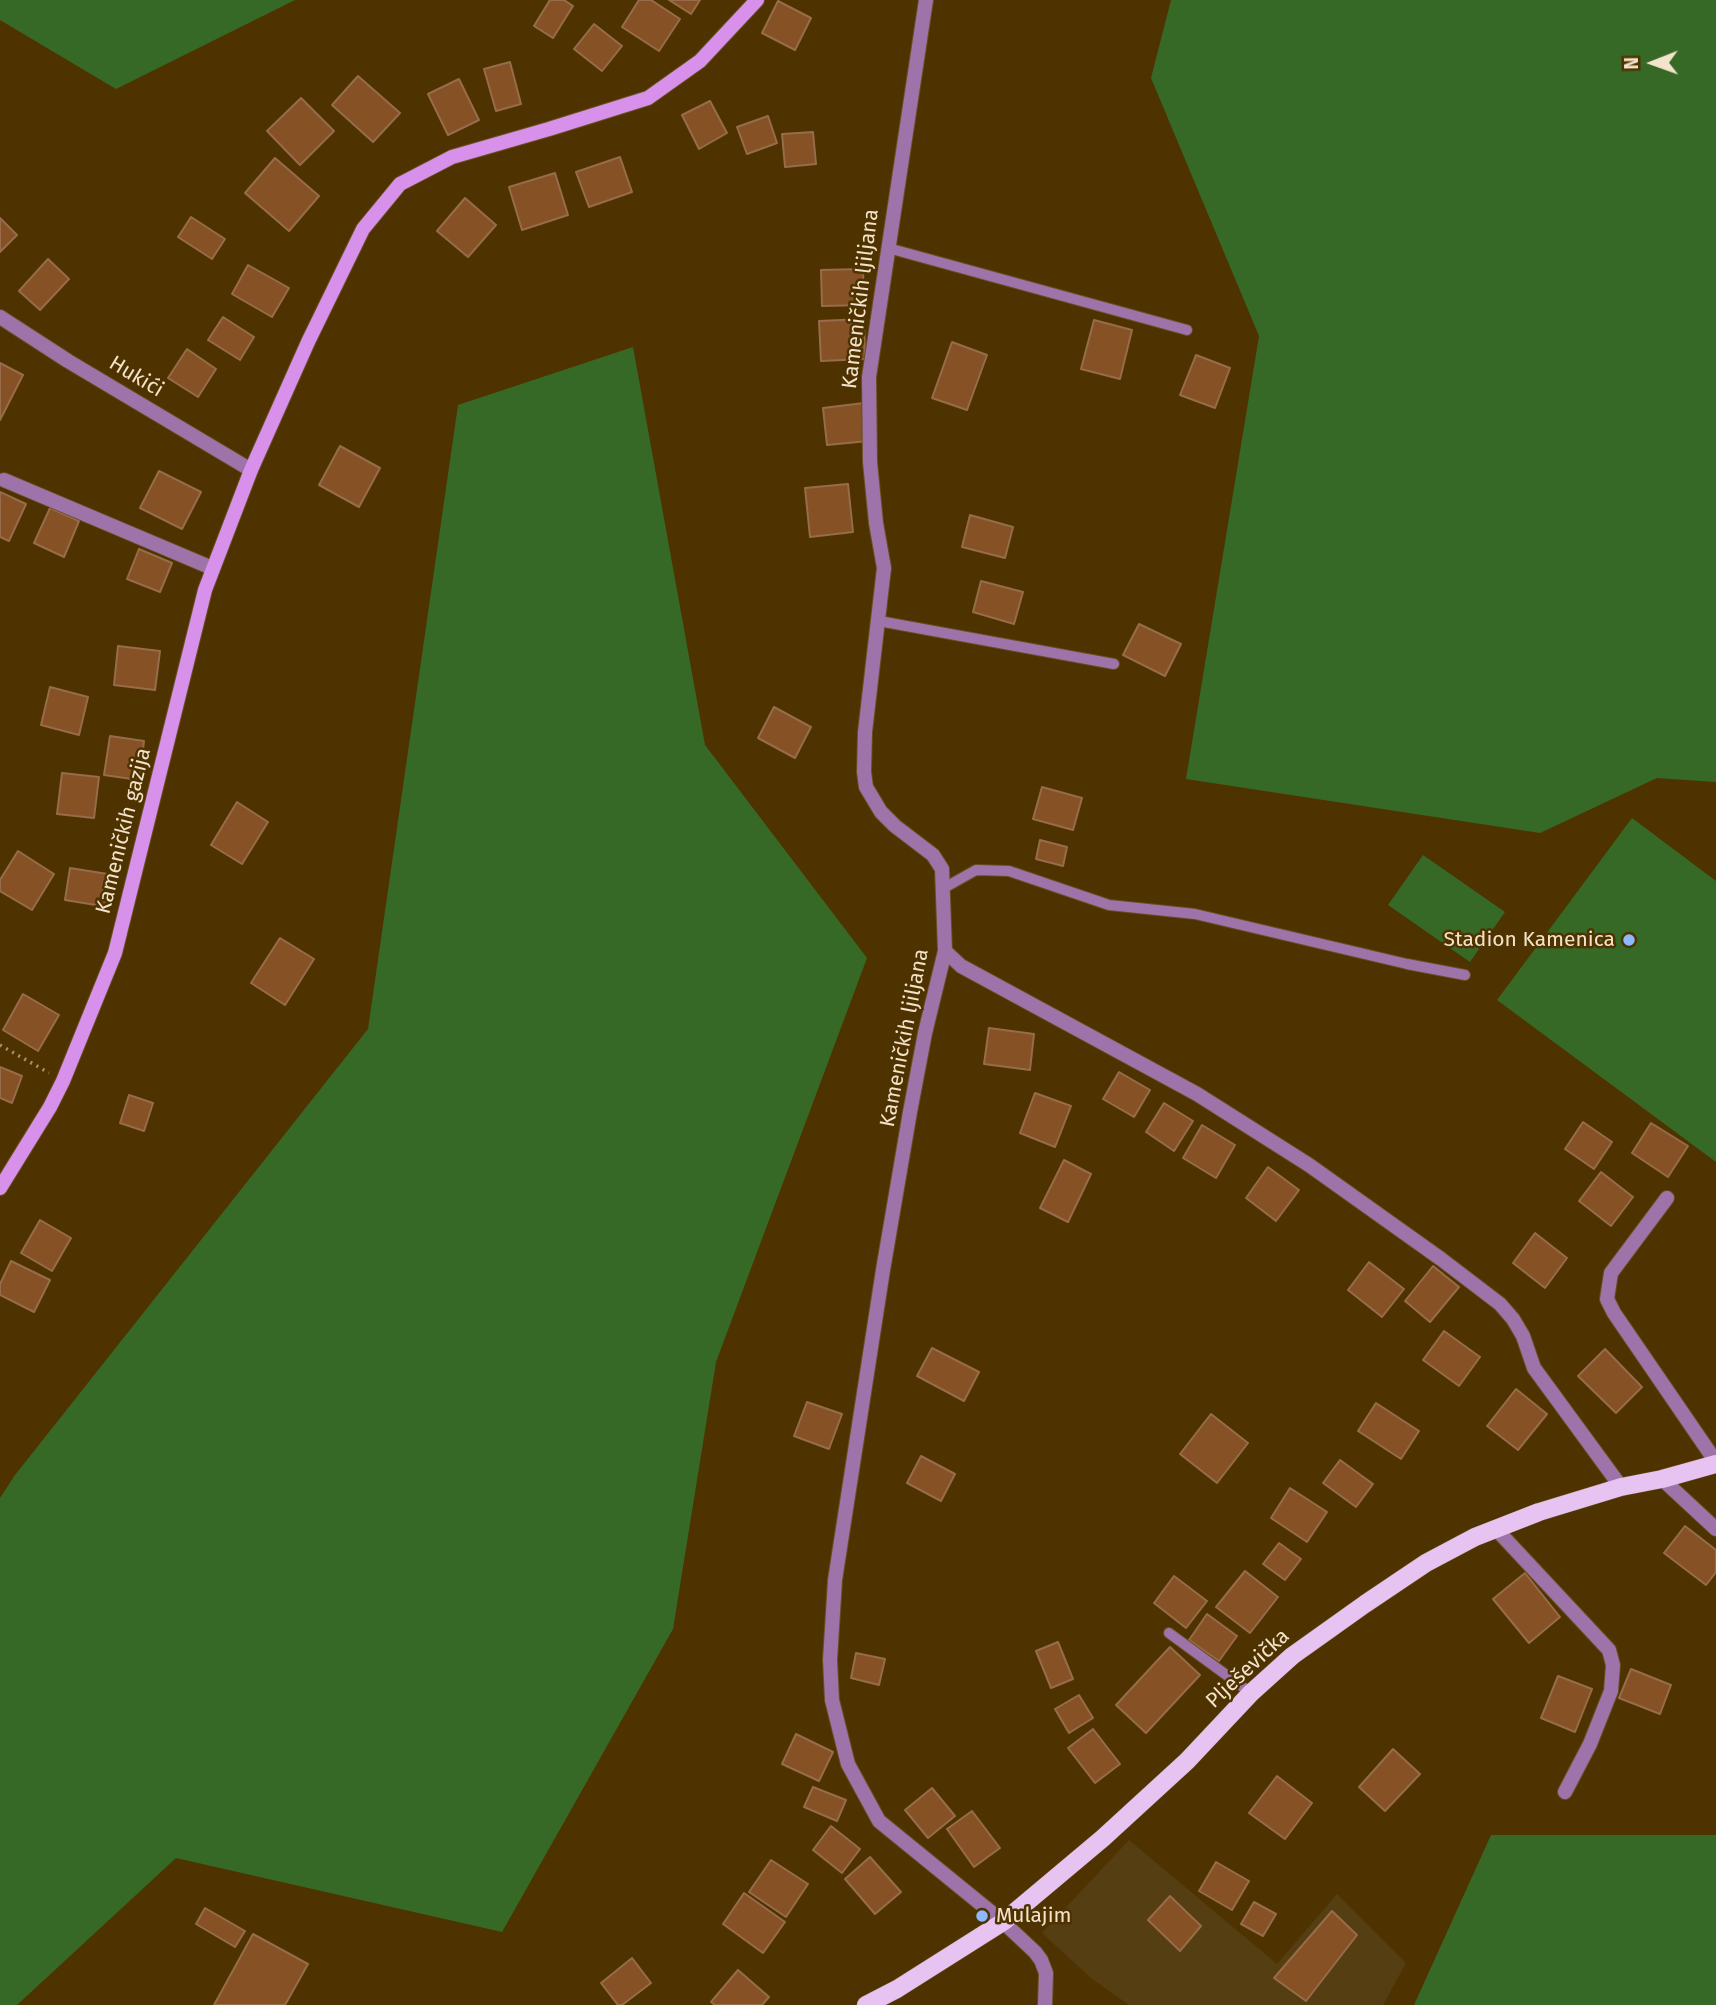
<!DOCTYPE html>
<html>
<head>
<meta charset="utf-8">
<style>
  body { margin:0 }
  #map { position:relative; width:1716px; height:2005px; overflow:hidden; background:#4e3300; font-family:"Fira Sans",sans-serif }
  canvas { display:block }
  .north { position:absolute; left:1618px; top:28px; width:70px; height:70px; -webkit-text-stroke:5px #4e3300; paint-order:stroke; rotate:269deg; font-size:19px; font-weight:700; line-height:28px; text-align:center; color:#f3e3cb }
  .north::after { content:''; display:block; margin:auto; width:24px; height:32px; background:#f3e3cb; clip-path:polygon(50% 0,100% 100%,50% 72%,0 100%) }
</style>
</head>
<body>
<div id="map">
<canvas width="1716" height="2005"></canvas>
<div class="north">N</div>
</div>
<script>
const g = document.querySelector('canvas').getContext('2d');
g.lineJoin = 'round';
function fill(path, color) { g.fillStyle = color; g.fill(path, 'evenodd'); }
function trace(path, color, width, dash) { g.strokeStyle = color; g.lineWidth = width; g.lineCap = dash ? 'butt' : 'round'; g.setLineDash(dash || []); g.stroke(path); }
function write(font, color, halo, rows, align = 'center') {
  g.font = font + ' "Fira Sans",sans-serif'; g.lineWidth = 5; g.setLineDash([]); g.textBaseline = 'middle'; g.strokeStyle = halo; g.fillStyle = color; for (const [text, x, y, turn = 0] of rows) {
    g.save(); g.translate(x, y); g.rotate((+turn || 0) * Math.PI / 180); g.textAlign = isNaN(turn) ? turn : align; if (halo) g.strokeText(text, 0, 0); g.fillText(text, 0, 0); g.restore();
  }
}
fill(new Path2D(`
  M1129,1840L1277,1964L1337,1894L1406,1963L1383,2005H1129L1092,1979L1042,1933Z`), '#563e13');
fill(new Path2D(`
  M0,0H295L116,89L0,20Z
  M1171,0H1716V782L1657,778L1540,833L1186,779L1259,336L1151,78Z
  M633,347L705,745L867,958L716,1362L673,1629L502,1932L176,1858L17,2005H0V1498L15,1475L368,1029L458,405Z
  M1632,818L1716,881V1162L1497,1000Z
  M1423,855L1505,912L1470,962L1388,905Z
  M1491,1835H1716V2005H1414Z`), '#376926');
const building = new Path2D(`
  M550,0H564L573,6L553,38L534,26Z
  M639,0H651L680,19L659,51L622,27Z
  M669,0H700L691,14Z
  M778,1L811,18L795,50L762,33Z
  M594,24L622,46L602,71L574,49Z
  M510,62L521,104L496,111L484,69Z
  M358,76L400,113L373,142L332,105Z
  M459,79L479,120L448,135L428,94Z
  M301,98L334,131L300,165L267,131Z
  M710,101L727,133L699,149L682,115Z
  M768,116L777,143L747,154L737,127Z
  M813,132L816,164L785,167L782,134Z
  M620,157L632,192L589,207L576,172Z
  M275,158L319,196L289,231L245,193Z
  M555,173L568,215L522,230L509,187Z
  M465,198L496,225L468,257L437,231Z
  M191,217L225,239L212,259L178,237Z
  M0,218L17,235L0,252Z
  M48,259L69,279L40,310L19,291Z
  M248,265L289,288L272,317L232,294Z
  M863,269L864,305L822,306L821,270Z
  M223,317L254,337L240,360L208,340Z
  M864,319L865,359L821,361L819,321Z
  M1094,320L1132,330L1120,379L1081,369Z
  M952,342L987,355L967,410L932,398Z
  M187,349L216,369L198,397L168,378Z
  M1196,355L1230,368L1215,408L1180,395Z
  M0,363L23,375L0,420Z
  M864,403L868,441L827,445L823,408Z
  M340,446L380,468L359,507L319,485Z
  M159,471L201,492L182,529L140,508Z
  M848,484L853,532L810,537L805,488Z
  M0,492L26,504L9,541L0,537Z
  M50,508L79,521L64,557L34,543Z
  M970,515L1013,527L1005,558L962,547Z
  M139,549L172,563L160,592L127,579Z
  M981,581L1023,592L1014,624L973,612Z
  M1139,624L1181,644L1165,676L1123,655Z
  M118,646L160,651L155,690L114,685Z
  M50,687L88,697L79,735L41,725Z
  M774,707L811,727L795,758L758,738Z
  M110,736L144,741L139,780L104,775Z
  M62,773L99,777L94,818L57,814Z
  M1042,787L1082,798L1073,830L1033,819Z
  M237,802L268,822L242,864L211,845Z
  M1040,840L1067,847L1063,866L1036,859Z
  M18,851L54,874L32,910L0,891V880Z
  M70,868L114,875L108,907L65,900Z
  M280,938L314,959L285,1005L251,983Z
  M23,994L59,1015L38,1051L3,1030Z
  M989,1028L1034,1034L1030,1070L984,1064Z
  M0,1067L22,1076L12,1103L0,1098Z
  M1119,1072L1150,1090L1134,1117L1103,1099Z
  M1035,1093L1071,1106L1055,1147L1020,1133Z
  M129,1095L153,1103L144,1131L120,1123Z
  M1164,1103L1193,1121L1174,1151L1146,1132Z
  M1583,1122L1612,1142L1594,1169L1565,1149Z
  M1651,1123L1688,1146L1668,1177L1632,1153Z
  M1202,1125L1235,1145L1216,1178L1183,1158Z
  M1064,1160L1091,1174L1068,1222L1040,1208Z
  M1268,1167L1299,1190L1276,1221L1246,1198Z
  M1601,1172L1633,1197L1611,1226L1579,1201Z
  M40,1220L71,1238L52,1271L21,1253Z
  M1535,1233L1567,1258L1545,1288L1513,1263Z
  M11,1261L50,1280L34,1312L0,1295V1284Z
  M1369,1262L1404,1289L1382,1317L1348,1290Z
  M1433,1266L1459,1287L1430,1322L1405,1301Z
  M1444,1331L1480,1357L1459,1386L1423,1360Z
  M932,1348L979,1372L964,1401L917,1376Z
  M1605,1349L1642,1387L1616,1413L1578,1376Z
  M1516,1389L1547,1414L1518,1450L1487,1426Z
  M807,1402L842,1414L829,1449L794,1436Z
  M1376,1403L1419,1431L1401,1459L1358,1431Z
  M1211,1414L1248,1443L1217,1483L1180,1454Z
  M921,1456L955,1474L941,1501L907,1483Z
  M1340,1460L1373,1484L1356,1507L1323,1483Z
  M1290,1488L1327,1512L1307,1542L1271,1518Z
  M1685,1526L1716,1550V1572L1706,1585L1664,1553Z
  M1279,1543L1301,1559L1285,1580L1263,1564Z
  M1245,1571L1278,1597L1250,1633L1216,1607Z
  M1525,1573L1560,1617L1529,1643L1493,1599Z
  M1174,1576L1207,1601L1186,1628L1154,1603Z
  M1207,1614L1237,1636L1219,1661L1189,1640Z
  M1058,1642L1073,1679L1051,1688L1036,1651Z
  M1170,1647L1200,1675L1146,1733L1116,1705Z
  M856,1653L885,1659L879,1685L851,1678Z
  M1631,1669L1671,1685L1660,1714L1619,1698Z
  M1558,1676L1592,1689L1575,1732L1541,1718Z
  M1079,1695L1093,1718L1069,1733L1055,1709Z
  M1093,1729L1120,1764L1095,1783L1068,1748Z
  M796,1734L833,1752L819,1781L782,1764Z
  M1393,1749L1420,1774L1385,1811L1359,1787Z
  M1277,1776L1312,1803L1285,1839L1249,1813Z
  M813,1787L846,1800L837,1821L804,1807Z
  M932,1788L955,1816L928,1838L905,1810Z
  M972,1811L1000,1848L974,1867L947,1829Z
  M831,1826L860,1849L842,1873L813,1850Z
  M870,1857L901,1892L875,1914L845,1879Z
  M771,1860L808,1884L786,1917L749,1892Z
  M1216,1862L1249,1881L1232,1910L1199,1891Z
  M744,1893L785,1922L763,1953L723,1924Z
  M1170,1896L1201,1926L1180,1951L1148,1920Z
  M1254,1902L1276,1914L1263,1936L1241,1924Z
  M205,1908L245,1931L235,1947L196,1924Z
  M1332,1911L1357,1935L1306,2001L1274,1978Z
  M253,1934L308,1964L285,2005H214Z
  M632,1958L651,1983L622,2005H618L601,1983Z
  M738,1970L769,1997L762,2005H715L711,2002Z`);
fill(building, '#855125');
trace(building, '#976c4a', 2);
const lane = new Path2D(`
  M888,248L1187,330
  M879,621L1114,664
  M944,888L976,870L1009,871L1109,905L1195,914L1407,964L1465,975
  M1169,1633L1251,1693`);
const street = new Path2D(`
  M926,0L869,377L870,462L876,523L884,568L865,732L864,772L866,787L881,812L895,826L933,855L942,869L945,951L925,1033L910,1112L883,1270L835,1580L830,1660L832,1700L848,1764L879,1821L1003,1922L1035,1952L1041,1960L1046,1973L1045,2005
  M0,317L68,361L251,470
  M4,480L212,568
  M945,951L961,966L1197,1094L1309,1165L1441,1259L1500,1304L1513,1319L1523,1336L1534,1368L1621,1487
  M1667,1198L1611,1273L1607,1299L1614,1313L1716,1462
  M1662,1479L1716,1529
  M1496,1529L1609,1650L1613,1665L1611,1691L1590,1744L1565,1792`);
const secondary = new Path2D(`
  M0,1188L50,1107L63,1081L115,953L205,590L251,470L308,342L363,229L400,184L452,157L549,129L648,98L700,61L757,0`);
const primary = new Path2D(`
  M866,2005L897,1989L1003,1922L1103,1838L1187,1761L1251,1693L1292,1656L1365,1604L1426,1563L1475,1537L1539,1512L1621,1487L1662,1479L1716,1464`);
trace(lane, '#684f20', 12);
trace(street, '#684f20', 16);
trace(secondary, '#684f20', 16);
trace(primary, '#684f20', 19);
trace(new Path2D(`
  M0,1045L49,1073`), '#a7926e', 3.5, [2, 5]);
trace(lane, '#9e73aa', 10);
trace(street, '#9e73aa', 14);
trace(secondary, '#d791eb', 14);
trace(primary, '#e6c3f0', 18);
for (const [x, y, r, color] of [
  [1629,940,7,"#8db9fc"],
  [982,1916,7,"#8db9fc"]
]) { const dot = new Path2D(); dot.arc(x, y, r, 0, 2 * Math.PI); g.fillStyle = color; g.fill(dot); trace(dot, '#4e3300', 2.5); }
write('21px', '#f3e3cb', '#4e3300', [
  ["Kameničkih ljiljana",861,299,-83],
  ["Hukići",136,377,31],
  ["Kameničkih gazija",124,831,-76],
  ["Kameničkih ljiljana",905,1038,-79],
  ["Plješevička",1248,1669,-43]
]);
write('21px', '#f3e3cb', '#4e3300', [
  ["Stadion Kamenica",1615,940],
  ["Mulajim",996,1916,"left"]
], 'right');
</script>
</body>
</html>
